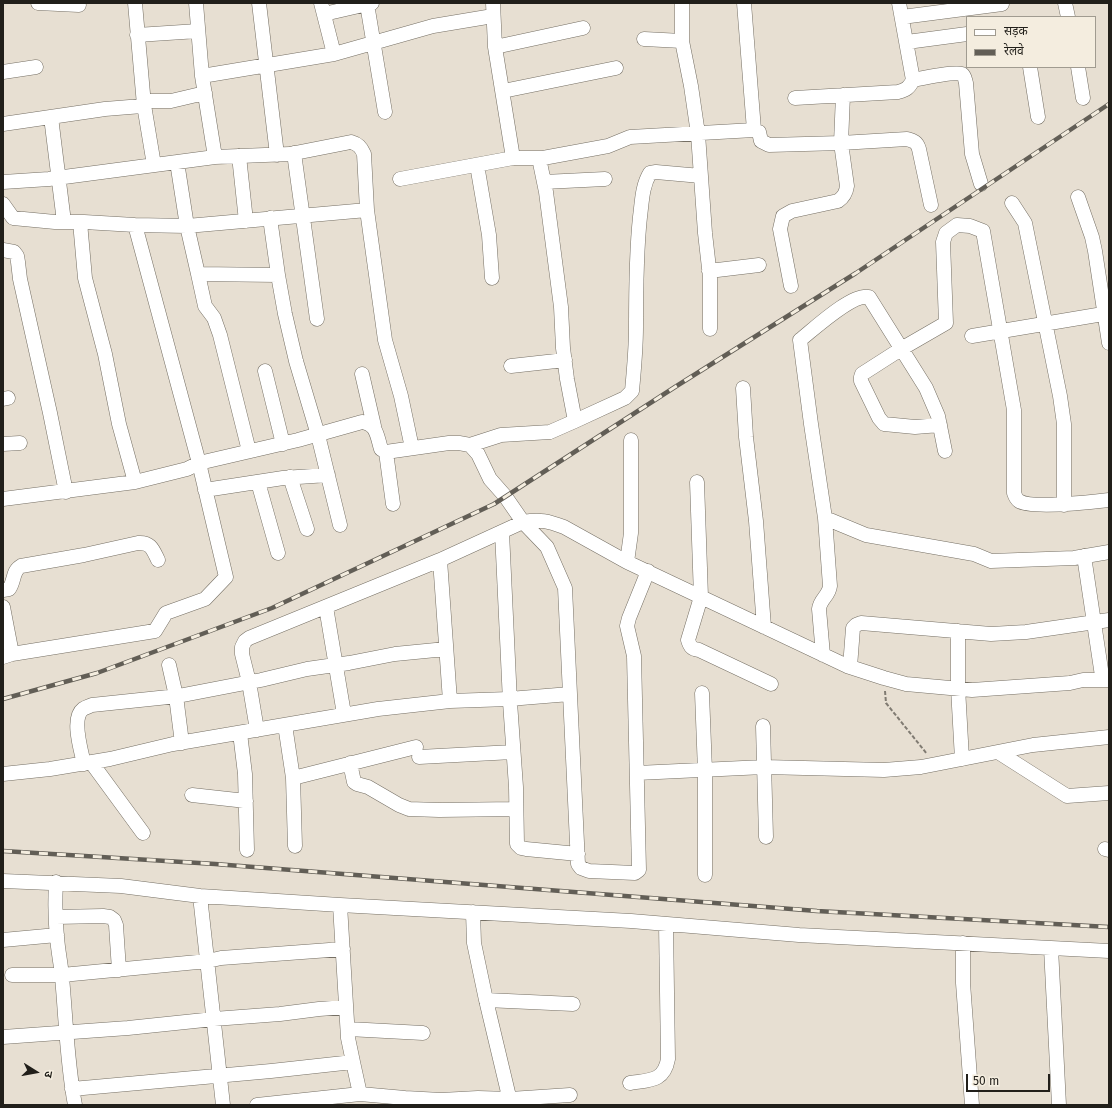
<!DOCTYPE html>
<html>
<head>
<meta charset="utf-8">
<style>
  body { margin:0 }
  #map { position:relative; width:1112px; height:1108px; overflow:hidden; background:#e7dfd2; font-family:"Fira Sans","Noto Sans Devanagari",sans-serif }
  canvas { display:block }
  .frame { position:absolute; inset:0; border:4px solid #211f1a; pointer-events:none }
  .legend { position:absolute; left:966px; top:16px; width:130px; height:52px; box-sizing:border-box; background:#f4eddf; border:1px solid #a09b90; margin:0; padding:5px 7px; list-style:none; font-size:12px; color:#211f1a }
  .legend li { display:flex; align-items:center; gap:8px; height:20px }
  .legend b { width:20px; border:1px solid #a09b90 }
  .north { position:absolute; left:16px; top:1052px; width:40px; height:40px; -webkit-text-stroke:3px #f4eddf; paint-order:stroke; rotate:101deg; font-size:11px; font-weight:700; line-height:16px; text-align:center; color:#211f1a }
  .north::after { content:''; display:block; margin:auto; width:14px; height:18px; background:#211f1a; clip-path:polygon(50% 0,100% 100%,50% 72%,0 100%) }
  .scale { position:absolute; left:966px; top:1074px; width:84px; height:18px; box-sizing:border-box; border:2px solid #211f1a; border-top:0; padding-left:5px; font-size:12px; line-height:14px; white-space:nowrap; color:#211f1a; -webkit-text-stroke:3px #f4eddf; paint-order:stroke }
</style>
</head>
<body>
<div id="map">
<canvas width="1112" height="1108"></canvas>
<div class="frame"></div>
<ul class="legend">
<li><b style="height:5px;background:#fff"></b>सड़क</li>
<li><b style="height:5px;background:#625e56"></b>रेलवे</li>
</ul>
<div class="north">उ</div>
<div class="scale">50 m</div>
</div>
<script>
const g = document.querySelector('canvas').getContext('2d');
g.lineJoin = 'round';
function trace(path, color, width, dash) { g.strokeStyle = color; g.lineWidth = width; g.lineCap = dash ? 'butt' : 'round'; g.setLineDash(dash || []); g.stroke(path); }
const minor = new Path2D(`
  M38,3L79,5
  M135,3L144,105L154,165
  M196,3L202,76L215,157
  M259,3L277,155
  M321,3L334,54
  M493,3L495,47L513,158
  M682,3V41L691,86L698,134L705,233L710,277V329
  M744,3L754,130
  M1065,3L1068,17
  M367,4L385,112
  M324,14L372,3
  M902,17L1002,4
  M137,35L198,31
  M644,39L682,41
  M907,42L967,34
  M495,47L583,28
  M1030,67L1038,117
  M1078,67L1083,98
  M3,72L36,67
  M202,76L334,54L433,26L493,16
  M913,80C923,78 954,71 962,74C965,76 965,80 966,83L972,154L981,184
  M503,91L616,68
  M795,98L898,92C906,90 909,88 913,80L899,3
  M51,117L64,222
  M3,124L105,109L142,106L148,101H171L205,93
  M294,153L317,319
  M239,156L246,221
  M539,158L546,192L561,307L563,348L567,379L575,421
  M177,162L187,226L198,274L278,275L285,314L296,361L318,435L340,525
  M477,165L489,235L492,278
  M400,179L513,158H543L608,146L630,137L754,130L759,132L761,141L769,145L841,143L907,139C914,141 917,142 919,149L931,205
  M3,182L49,179L215,157L290,154L351,142C358,144 361,147 364,154L367,210L385,340L401,396L412,448
  M544,182L605,179
  M1078,197L1092,237L1095,251L1109,343
  M1012,203L1025,223L1060,396L1064,424V505
  M3,204L13,218L55,222H84L135,225L187,226L367,210
  M270,218L278,275
  M80,222L85,278L105,354L119,424L135,482
  M3,250L14,252L17,256L18,262L20,279L50,413L66,492
  M709,271L759,265
  M198,274L205,306L214,318L220,335L249,451
  M791,286L780,229L783,216L792,211L838,201C844,197 846,193 847,186L841,143L843,95
  M972,336L1109,313
  M511,366L565,360
  M265,371L283,444
  M362,374L374,426
  M743,388L746,437L756,521L764,627
  M3,399L8,398
  M940,425L915,427L884,424L879,418L861,381V377L862,374L901,349L946,323L943,242L946,233L957,225L970,226L983,231L1014,410V493C1015,496 1016,499 1019,501C1031,509 1092,502 1109,500
  M3,444L20,443
  M470,445L501,435L550,432L575,421L625,398L632,391C634,370 636,348 636,327C636,290 636,254 640,217C642,202 642,186 650,173L656,172L701,176
  M945,451L938,416L926,388L869,297C852,293 814,329 800,340L811,424L825,518L866,535L974,554L991,561L1074,558L1109,552
  M386,452L393,504
  M290,477L307,529
  M258,482L278,553
  M697,482L701,597L688,640C690,647 692,649 699,650L771,684
  M205,490L283,478L328,475
  M3,499L135,482L187,469L199,463L298,440L362,422C377,424 377,436 381,449L386,452L449,443H459L470,445L478,454L490,479L505,496L523,522L547,547L565,588L578,864L581,868L589,871L635,873L639,870L634,656L627,626L629,618L648,571
  M502,532L510,702L516,787L517,844L521,848L526,849L578,854
  M1084,556L1102,676L1109,680
  M440,560L450,701
  M627,562L631,533V440
  M3,590L9,589C15,581 12,571 21,566L84,555L138,543C151,542 153,550 158,560
  M3,607L12,654
  M326,607L344,714
  M958,631V688L962,759
  M823,655L819,609C820,599 829,596 830,586L825,518
  M3,657L12,654L155,631L166,613L205,599L226,577L199,463L135,225
  M169,665L176,696L182,743
  M850,667L853,628L856,625L861,623L991,634L1026,632L1109,620
  M702,693L705,771V875
  M285,725L293,778L295,846
  M763,726L766,837
  M257,730L249,682L242,654V647L245,641L249,638L440,560L523,522C540,519 548,521 564,527L627,562L847,666L884,678L906,684L972,690L1070,683L1083,680H1106
  M240,733L245,774L247,850
  M998,752L1067,796L1109,793
  M419,757L513,752
  M91,762L143,833
  M350,763L354,782L357,784L368,787L399,805L409,809L439,810L516,809
  M84,764C81,750 71,718 83,709C86,707 90,706 92,705L178,696L261,680L307,669L349,663L395,654L446,649
  M637,773L764,767L884,770L921,767L1033,745L1109,737
  M3,774L50,769L110,759L173,744L378,709L450,701L509,699L570,694
  M293,778L416,747
  M192,795L246,801
  M1105,849L1109,850
  M3,881L121,886L200,896L340,905L631,921L799,935L1109,951
  M56,882C55,901 55,919 57,937C58,951 61,964 62,977C66,1020 67,1063 75,1105
  M200,896L223,1105
  M340,905L348,1038L353,1062
  M473,912L474,943L486,1000L511,1105
  M56,917L103,916L110,917L114,920L116,925L119,970
  M3,940L57,935
  M963,943V983L972,1105
  M1051,948L1059,1105
  M12,975H62L208,961L221,958L343,949
  M486,1000L573,1004
  M348,1029L423,1033
  M3,1037L128,1028L214,1019L280,1014L319,1009L346,1007
  M630,1083C649,1080 664,1082 668,1059L666,924
  M72,1089L271,1071L353,1062L360,1094L405,1098L441,1100L478,1098L510,1099L570,1095
  M257,1105L360,1094`);
trace(minor, '#756f64', 15);
trace(new Path2D(`
  M885,691L886,703L927,754`), '#807b72', 2, [4, 2]);
trace(minor, '#fff', 14);
const rail = new Path2D(`
  M3,699L97,673L272,608L494,504L675,387L856,273L1109,104
  M3,851L215,864L817,911L1109,927`);
trace(rail, '#625e56', 4.5);
trace(rail, '#f4eddf', 3, [9]);
</script>
</body>
</html>
